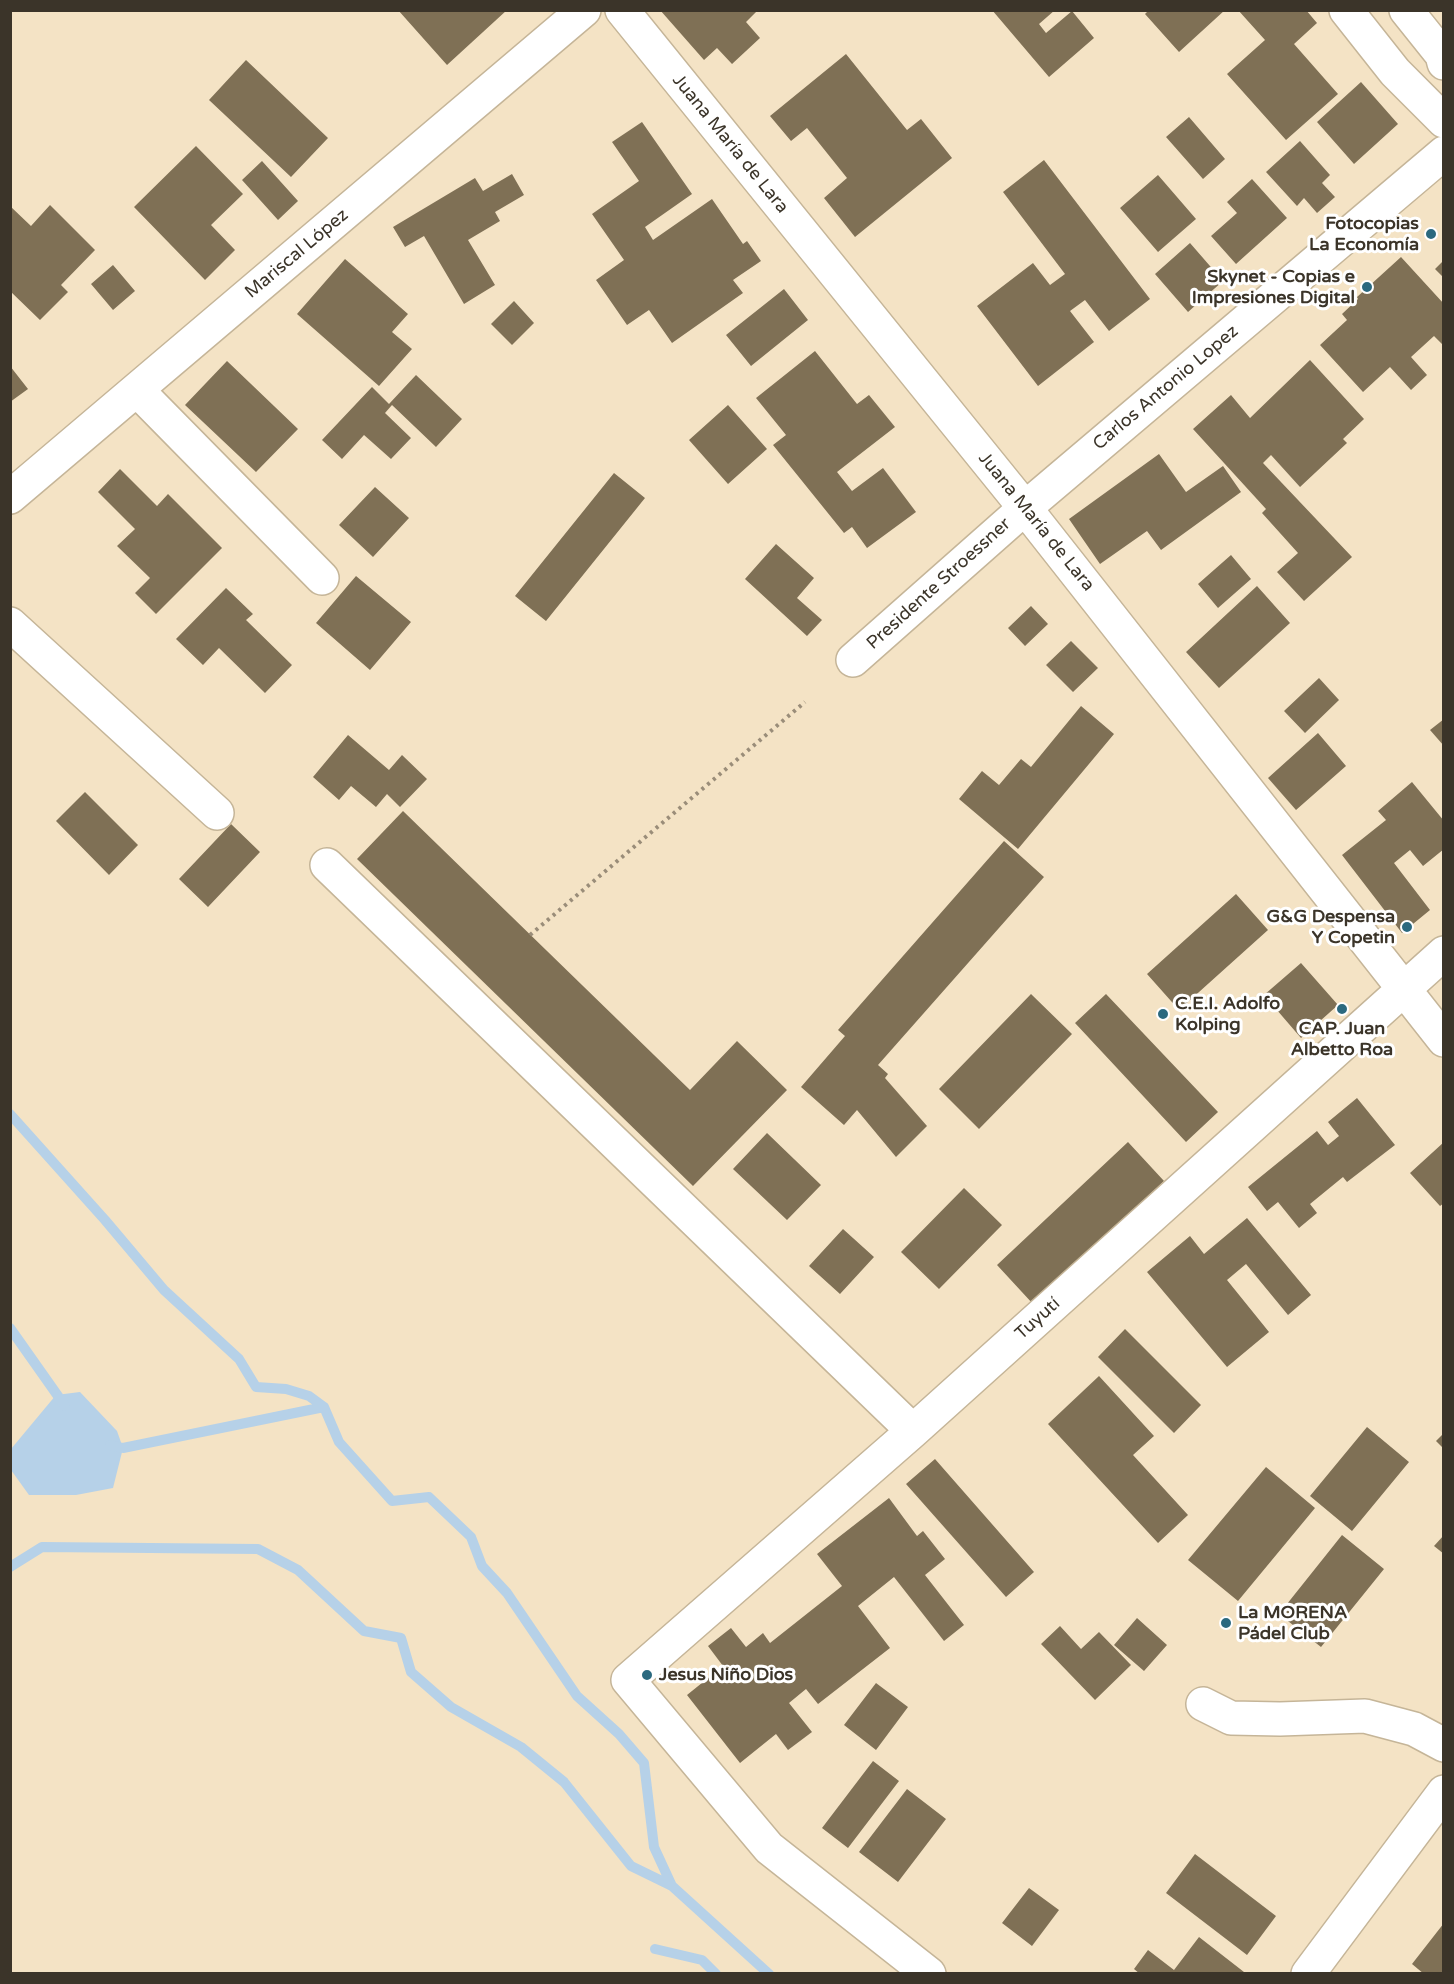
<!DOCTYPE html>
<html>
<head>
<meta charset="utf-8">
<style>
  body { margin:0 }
  #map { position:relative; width:1454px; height:1984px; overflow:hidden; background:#f4e3c5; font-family:"Varela Round",sans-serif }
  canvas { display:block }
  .frame { position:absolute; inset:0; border:12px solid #3b3429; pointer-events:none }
</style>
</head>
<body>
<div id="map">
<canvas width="1454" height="1984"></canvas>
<div class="frame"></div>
</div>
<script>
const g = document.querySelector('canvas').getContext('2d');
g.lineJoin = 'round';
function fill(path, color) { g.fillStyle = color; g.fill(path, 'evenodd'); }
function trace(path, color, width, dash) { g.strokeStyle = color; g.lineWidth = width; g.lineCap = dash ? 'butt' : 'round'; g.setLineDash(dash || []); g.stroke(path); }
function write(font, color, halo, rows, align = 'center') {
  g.font = font + ' "Varela Round",sans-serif'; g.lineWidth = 6; g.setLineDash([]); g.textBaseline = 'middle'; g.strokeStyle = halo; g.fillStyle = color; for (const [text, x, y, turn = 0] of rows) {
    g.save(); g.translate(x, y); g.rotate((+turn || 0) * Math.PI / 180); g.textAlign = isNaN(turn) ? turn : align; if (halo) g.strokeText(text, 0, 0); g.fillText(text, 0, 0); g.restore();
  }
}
fill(new Path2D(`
  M80,1392L117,1431L123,1448L113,1488L76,1495H29L11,1470V1449L56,1395Z`), '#b6d1e8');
trace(new Path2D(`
  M10,1114L105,1220L164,1290L239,1359L256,1387L286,1389L309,1396L324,1407L339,1442L392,1501L429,1497L471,1537L482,1566L507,1593L577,1696L619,1734L644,1763L654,1847L672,1886
  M10,1328L65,1406
  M110,1445L123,1448L324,1407
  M10,1567L42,1547L258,1549L298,1570L364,1631L401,1638L411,1672L451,1707L521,1747L564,1782L631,1866L672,1886L769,1974
  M655,1949L702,1960L716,1974`), '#b6d1e8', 10);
fill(new Path2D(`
  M398,10H507L447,65Z
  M660,10H758L746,22L760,38L732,64L717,48L704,60Z
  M992,10H1055L1039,24L1046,33L1072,11L1094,38L1049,77Z
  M1149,10H1225L1179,52L1145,14Z
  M1238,10H1306L1317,23L1294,44L1338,94L1286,140L1227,74L1265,40Z
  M846,54L907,130L921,119L952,158L855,237L824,198L847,178L807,128L791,141L770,116Z
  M246,60L328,138L291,177L209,100Z
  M1361,82L1398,124L1354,164L1317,122Z
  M1189,117L1225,159L1203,179L1166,137Z
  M642,122L692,194L645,227L653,240L712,199L743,244L747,241L761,261L733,280L743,293L672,343L649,310L627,325L596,280L624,260L592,214L639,181L612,142Z
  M1300,141L1330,175L1322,183L1335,197L1317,213L1304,198L1297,206L1266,172Z
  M196,146L243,194L211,225L235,250L205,280L134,207Z
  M1044,160L1150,299L1109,331L1085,300L1070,311L1094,342L1038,386L977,306L1033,263L1050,285L1065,274L1003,192Z
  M262,161L298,201L278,220L242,180Z
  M512,174L524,195L495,212L500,221L468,240L495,285L464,304L424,236L405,247L393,227L475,178L483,191Z
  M1158,175L1196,219L1158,252L1120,208Z
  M1252,179L1287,218L1236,264L1211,236L1237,213L1227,202Z
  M50,205L95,250L61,285L68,292L40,320L10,291V206L31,226Z
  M1190,243L1223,281L1188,312L1155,274Z
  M1401,257L1444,304V346L1434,336L1411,357L1427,375L1411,390L1390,367L1363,392L1320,345L1347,320L1342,314L1358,299L1357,297Z
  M345,259L408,314L392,332L412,349L379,386L297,314Z
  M1444,260V278L1435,269Z
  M113,265L135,291L113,310L91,284Z
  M784,289L808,320L751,366L726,335Z
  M514,301L534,323L512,345L491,324Z
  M815,351L857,404L869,395L895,427L837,472L852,491L883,468L916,512L867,548L852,527L844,533L773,445L786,435L756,398Z
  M1310,360L1364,419L1343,439L1347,443L1300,487L1271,455L1263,463L1352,557L1304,601L1277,572L1298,553L1262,513L1266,509L1193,429L1231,395L1250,418Z
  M227,361L298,429L256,472L185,405Z
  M10,366L28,389L10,402Z
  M416,375L462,419L436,447L392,405L385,413L411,438L391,459L364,435L342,459L322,440L372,387L389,404Z
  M728,405L767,449L728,484L689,440Z
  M1159,454L1186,492L1223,466L1241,492L1161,550L1147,531L1100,564L1069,519Z
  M120,469L157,506L168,494L222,548L156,614L135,593L150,578L117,546L135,529L98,492Z
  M614,473L645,498L546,621L515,596Z
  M375,487L409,518L373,557L339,525Z
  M776,544L814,578L797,598L822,620L807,636L745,579Z
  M1231,555L1251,579L1218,608L1198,584Z
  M356,576L411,622L370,670L316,623Z
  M1257,586L1290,623L1219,688L1186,652Z
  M226,588L253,614L246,620L292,665L265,693L219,648L203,665L176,639Z
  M1031,606L1048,624L1025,646L1008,628Z
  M1071,641L1098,668L1073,692L1046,665Z
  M1319,678L1339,700L1305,733L1284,711Z
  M1081,706L1114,734L1018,849L959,799L982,771L999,785L1021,759L1031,767Z
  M1444,719V746L1430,730Z
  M1318,733L1346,766L1296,810L1268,778Z
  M348,735L389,770L402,755L427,779L400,807L387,794L376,807L351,786L339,800L313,777Z
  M1412,782L1444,821V849L1423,866L1410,850L1394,863L1430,910L1402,933L1342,855L1386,820L1378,811Z
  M85,792L138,845L109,875L56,821Z
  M403,811L690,1090L737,1041L787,1090L693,1186L357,859Z
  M231,824L260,852L208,907L179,879Z
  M1004,841L1044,877L878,1065L888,1074L885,1078L927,1126L896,1157L857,1110L844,1125L801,1087L845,1036L838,1030Z
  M1236,894L1268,930L1179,1010L1147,974Z
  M1301,963L1338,1005L1301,1038L1264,995Z
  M1031,994L1072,1034L979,1129L939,1089Z
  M1106,994L1218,1112L1186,1142L1075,1023Z
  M1357,1098L1395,1145L1347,1182L1343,1177L1310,1204L1317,1213L1299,1228L1278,1202L1267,1211L1248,1187L1317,1131L1328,1145L1339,1136L1328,1122Z
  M767,1133L821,1185L787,1220L733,1169Z
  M1128,1142L1164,1181L1033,1304L997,1265Z
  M1444,1142V1203L1440,1206L1410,1173Z
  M964,1188L1002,1225L939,1289L901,1252Z
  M1247,1218L1311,1295L1288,1315L1246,1264L1227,1280L1269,1332L1227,1367L1147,1272L1190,1236L1204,1254Z
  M843,1229L874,1257L840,1294L809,1266Z
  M1125,1329L1201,1405L1174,1433L1098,1357Z
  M1099,1376L1154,1436L1133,1455L1188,1515L1158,1543L1048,1424Z
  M1367,1427L1409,1462L1352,1531L1310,1496Z
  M1444,1433V1449L1436,1441Z
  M935,1459L1034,1572L1006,1597L906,1484Z
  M1266,1467L1315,1508L1238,1601L1188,1560Z
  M889,1498L917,1536L923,1531L945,1559L925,1575L964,1625L944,1641L894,1577L858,1606L890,1648L818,1704L806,1689L789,1703L812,1732L788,1750L776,1734L740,1763L687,1695L723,1666L708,1646L731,1628L746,1647L763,1633L770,1643L842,1586L817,1554Z
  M1342,1535L1384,1569L1321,1647L1279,1614Z
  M1444,1535V1554L1434,1546Z
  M1137,1618L1167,1645L1144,1671L1114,1645Z
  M1060,1626L1081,1649L1099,1632L1131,1665L1095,1700L1041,1644Z
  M876,1683L908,1707L876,1750L844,1725Z
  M873,1761L899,1781L848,1848L822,1828Z
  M907,1789L946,1819L898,1882L859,1852Z
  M1195,1854L1276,1916L1247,1955L1166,1893Z
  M1029,1888L1059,1910L1032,1946L1002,1923Z
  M1444,1923V1974H1424L1412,1964Z
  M1199,1937L1244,1972L1243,1974H1140L1134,1969L1148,1950L1174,1970Z`), '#7f7055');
const minor = new Path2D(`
  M622,10L1025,508L1444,1040
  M1346,10L1395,72L1444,121
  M1406,10L1442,55L1444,63
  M137,390L322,578
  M10,497L584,10
  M10,624L217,813
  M853,660L1025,508L1444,153
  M327,865L913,1431
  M1203,1704L1231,1718L1280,1719L1365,1716L1414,1729L1444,1745
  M929,1974L769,1848L628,1680L913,1431L1444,953
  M1308,1974L1444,1792`);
trace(minor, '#c5b598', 36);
trace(new Path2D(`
  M530,935L805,702`), '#9a8d79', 4, [3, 4.5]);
trace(minor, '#fff', 33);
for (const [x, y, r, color] of [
  [1431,234,6,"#2b697f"],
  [1367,287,6,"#2b697f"],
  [1407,927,6,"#2b697f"],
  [1342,1009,6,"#2b697f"],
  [1163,1014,6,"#2b697f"],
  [1226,1623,6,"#2b697f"],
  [647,1675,6,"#2b697f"]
]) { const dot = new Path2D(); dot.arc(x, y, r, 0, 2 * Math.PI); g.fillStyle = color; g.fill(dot); trace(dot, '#fff', 2); }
write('18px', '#3b3429', '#fff', [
  ["Juana María de Lara",730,144,51],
  ["Mariscal López",297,254,-40],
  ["Carlos Antonio Lopez",1166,388,-40],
  ["Juana María de Lara",1036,522,51],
  ["Presidente Stroessner",939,584,-42],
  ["Tuyutí",1038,1319,-42]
]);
write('bold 18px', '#3b3429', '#fff', [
  ["Fotocopias",1419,224],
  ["La Economía",1419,245],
  ["Skynet - Copias e",1355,277],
  ["Impresiones Digital",1355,298],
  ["G&G Despensa",1395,917],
  ["Y Copetin",1395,938],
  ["C.E.I. Adolfo",1175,1004,"left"],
  ["Kolping",1175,1025,"left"],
  ["CAP. Juan",1342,1029,"center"],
  ["Albetto Roa",1342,1050,"center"],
  ["La MORENA",1238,1613,"left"],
  ["Pádel Club",1238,1634,"left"],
  ["Jesus Niño Dios",659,1675,"left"]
], 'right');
</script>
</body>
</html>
